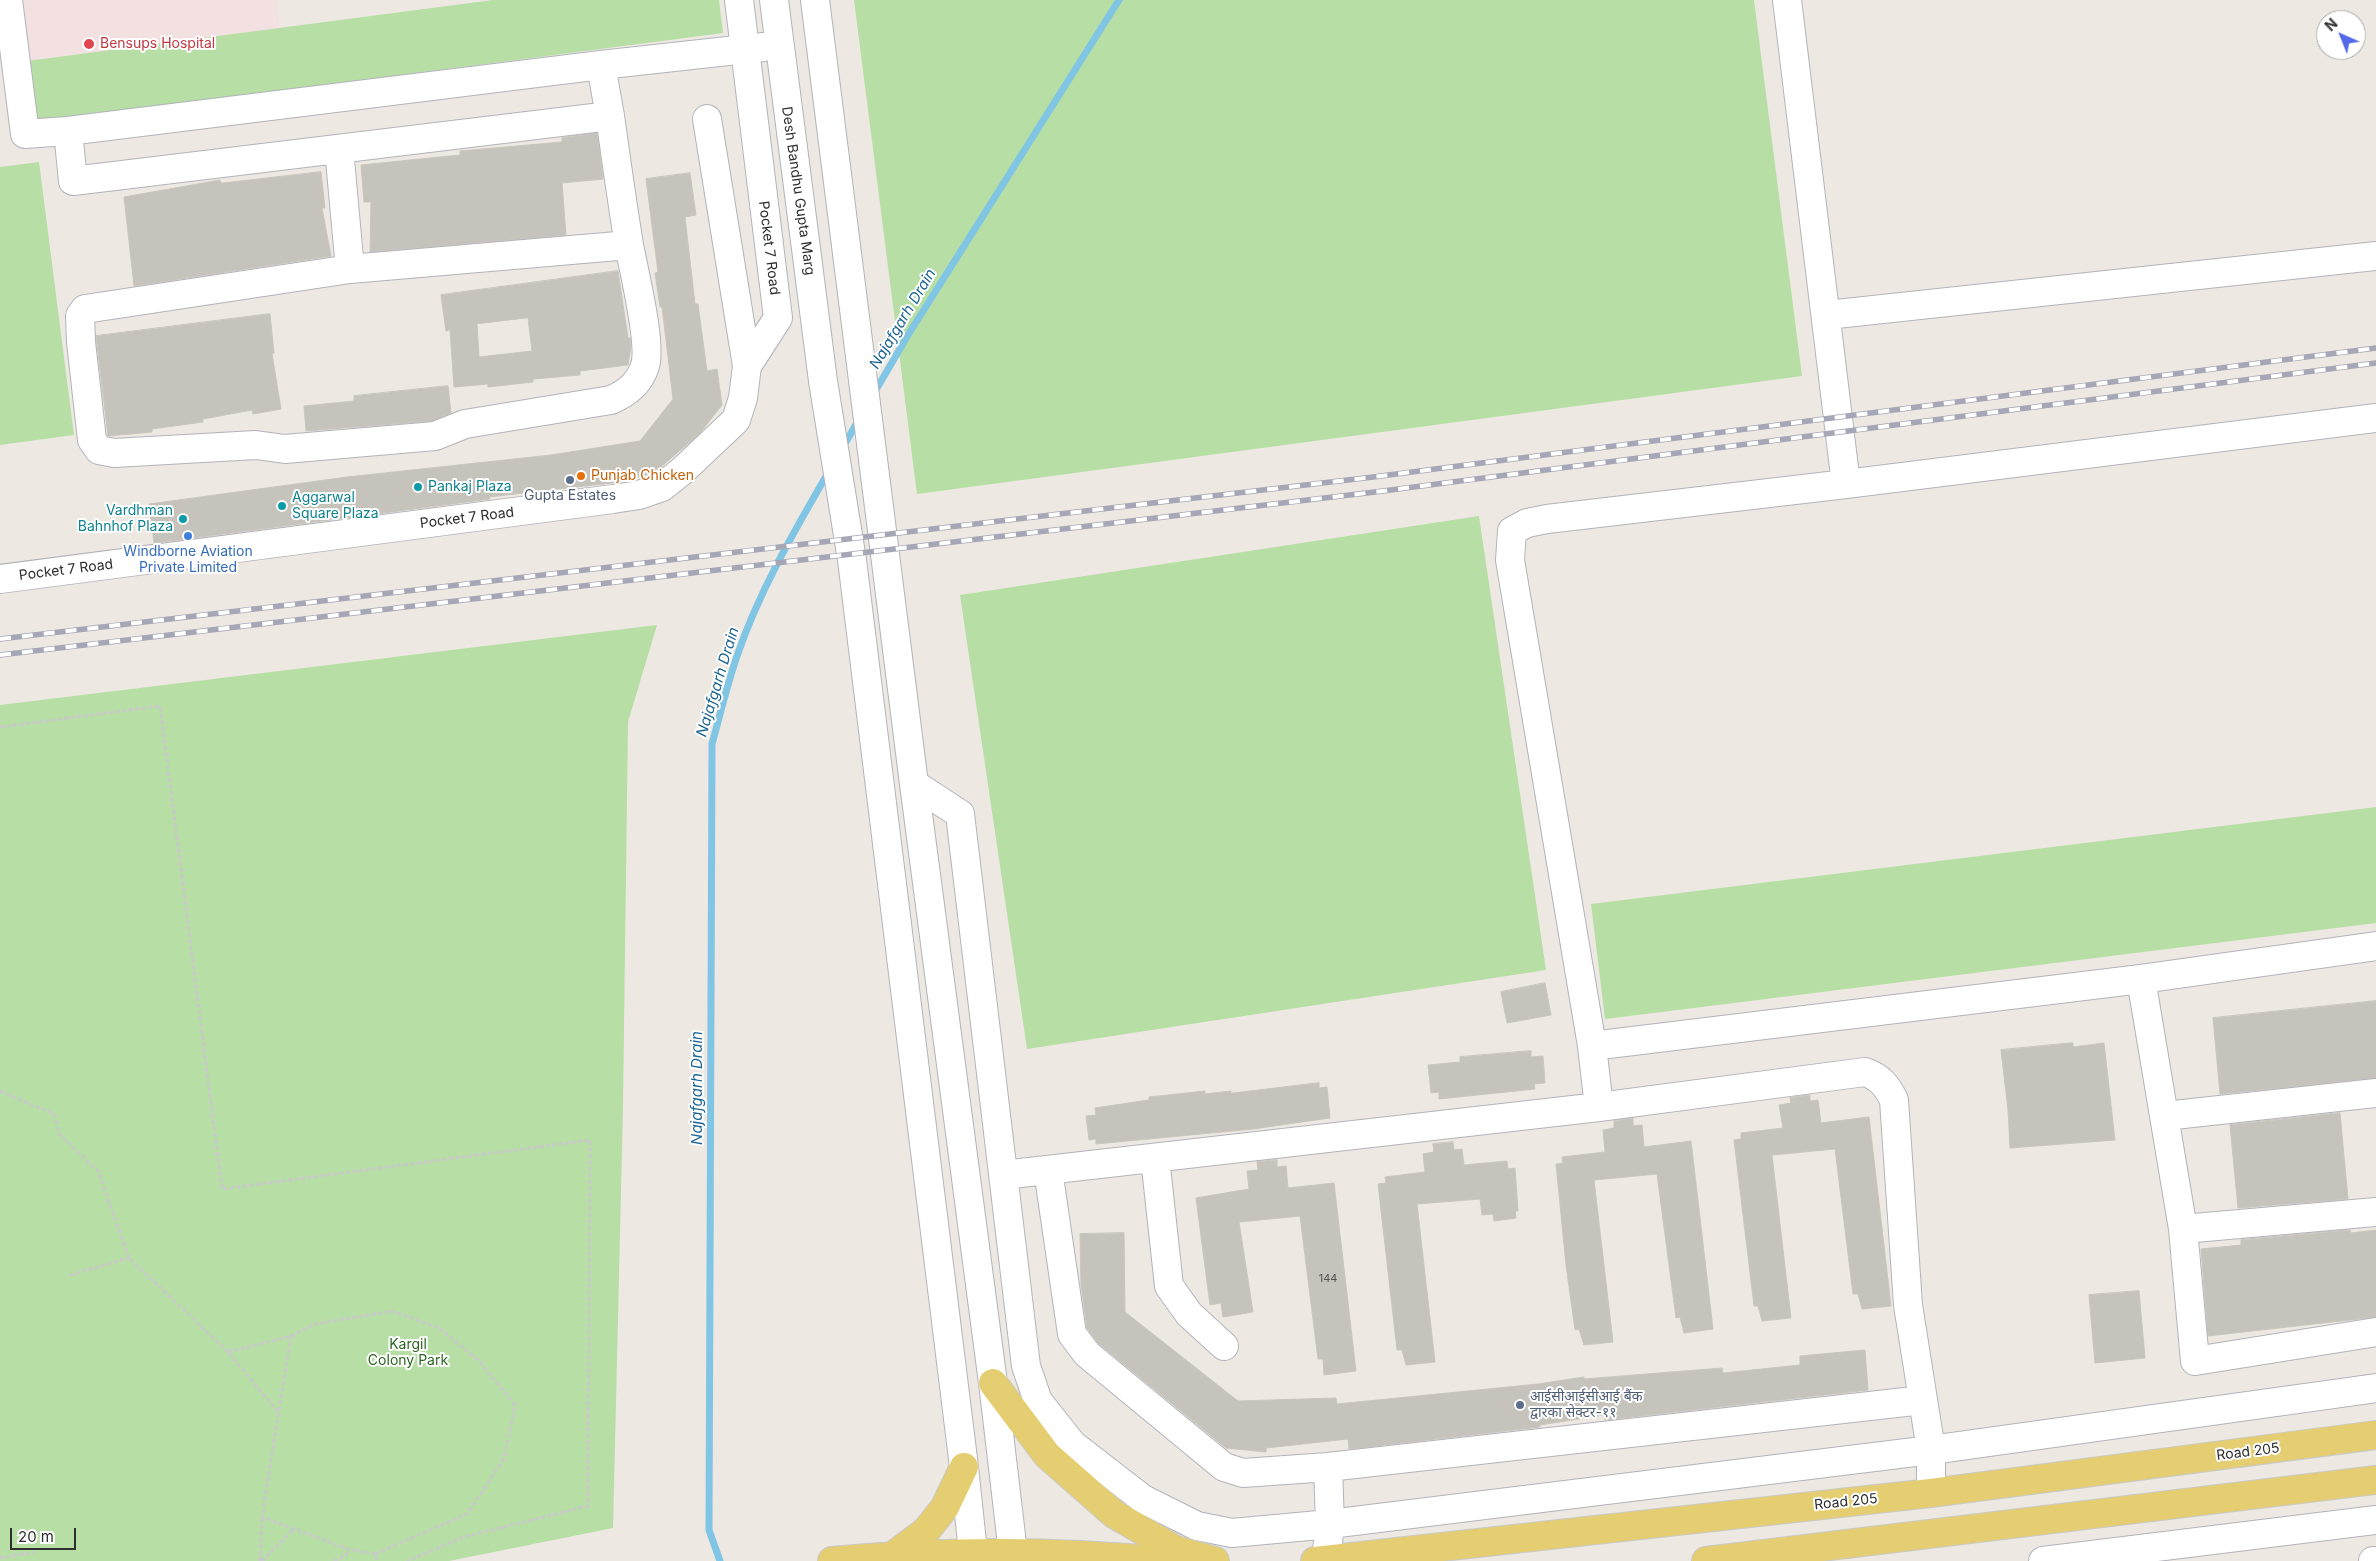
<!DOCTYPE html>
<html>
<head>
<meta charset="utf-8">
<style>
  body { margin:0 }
  #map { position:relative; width:2376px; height:1561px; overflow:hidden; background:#ede9e2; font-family:Inter,sans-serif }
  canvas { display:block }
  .north { position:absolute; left:2316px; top:10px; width:50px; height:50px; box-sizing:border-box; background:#fff; border:1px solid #ababab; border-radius:50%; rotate:316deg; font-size:14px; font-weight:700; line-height:20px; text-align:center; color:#2e2e2e }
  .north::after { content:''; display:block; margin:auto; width:18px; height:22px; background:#5469e8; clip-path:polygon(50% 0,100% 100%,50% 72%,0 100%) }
  .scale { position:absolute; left:10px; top:1528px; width:66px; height:22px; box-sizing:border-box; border:2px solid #2e2e2e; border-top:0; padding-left:6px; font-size:15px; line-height:18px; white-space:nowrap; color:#2e2e2e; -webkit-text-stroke:4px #fff; paint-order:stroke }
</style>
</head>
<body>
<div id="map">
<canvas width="2376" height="1561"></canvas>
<div class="north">N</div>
<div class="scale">20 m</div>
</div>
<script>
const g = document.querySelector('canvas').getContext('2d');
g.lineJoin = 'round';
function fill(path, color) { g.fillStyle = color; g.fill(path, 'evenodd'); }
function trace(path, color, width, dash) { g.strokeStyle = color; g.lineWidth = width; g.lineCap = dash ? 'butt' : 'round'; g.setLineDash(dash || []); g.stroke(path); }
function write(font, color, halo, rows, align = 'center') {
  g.font = font + ' Inter,"Noto Sans Devanagari",sans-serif'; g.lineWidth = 4; g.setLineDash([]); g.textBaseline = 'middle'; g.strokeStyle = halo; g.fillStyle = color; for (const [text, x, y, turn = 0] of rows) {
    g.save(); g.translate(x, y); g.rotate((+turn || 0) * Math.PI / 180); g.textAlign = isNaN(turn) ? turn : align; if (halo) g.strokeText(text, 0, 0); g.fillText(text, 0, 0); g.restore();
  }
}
fill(new Path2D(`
  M19,0H277L280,28L27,61Z`), '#f3e1e1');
fill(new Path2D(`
  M493,0H719L723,33L34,123L27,61Z
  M854,0H1754L1802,376L917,494Z
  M39,162L74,435L0,445V167Z
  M1479,516L1546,970L1027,1049L960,595Z
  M657,625L628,722L623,1107L613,1528L449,1561H0V705Z
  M2376,807V923L1605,1019L1591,904Z`), '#b6dea5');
trace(new Path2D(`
  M873,395L908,335L1119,0
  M842,449L859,419
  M720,1561L709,1530L712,744C720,715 727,685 737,656C759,591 795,530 829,471`), '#81c5e4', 7);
const building = new Path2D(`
  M597,133L603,179L562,183L566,235L370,252L371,202H364L361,165L460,155V151L562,142V138Z
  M321,172L325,208H322L331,256L134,286L124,197L220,180L221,183Z
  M690,173L696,215L685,217L695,304H698L707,371L717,369L722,405L700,433L654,473L620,482L489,497L490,499L154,543L149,504L347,477L551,455L640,441L673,399L662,307H660L655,273L658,272L646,179Z
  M618,271L628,338H630L631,346L628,365L580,371V375L533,379V382L488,387V384L454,387L450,330L446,331L441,295ZM528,318L532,351L479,357L477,324Z
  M270,314L274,353L272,354L281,409L253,414L252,410L203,419V422L152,429V432L108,436L96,336Z
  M448,386L451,413L431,421L306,431L304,406L354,401V396Z
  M1545,983L1551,1015L1507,1023L1501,992Z
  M2376,1001V1078L2220,1094L2213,1018Z
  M2073,1043V1047L2104,1043L2115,1140L2010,1148L2008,1110L2001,1050Z
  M1531,1051V1057L1543,1056L1545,1083L1534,1084L1535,1089L1439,1099V1092L1431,1093L1428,1065L1460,1062V1057Z
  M1319,1083V1088L1327,1087L1330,1118L1253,1129L1096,1144V1139L1089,1140L1086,1116L1096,1115L1095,1108L1149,1100V1097L1205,1091V1094L1231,1091V1093Z
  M1810,1095V1101L1818,1100L1821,1123L1869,1117L1891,1306L1862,1309L1858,1294H1853L1835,1149L1772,1155L1791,1318L1762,1321L1758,1306H1754L1734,1140L1741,1139V1133L1783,1128L1779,1105L1791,1103L1790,1098Z
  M2340,1113L2348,1199L2238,1208L2230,1125Z
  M1633,1118V1126L1642,1125L1644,1147L1691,1141L1713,1329L1684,1333L1680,1317L1676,1318L1657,1174L1594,1180L1613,1342L1584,1345L1579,1329L1575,1330L1566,1265L1556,1164L1563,1163L1562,1157L1605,1152L1603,1130L1614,1128V1121Z
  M1453,1142L1454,1150L1462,1149L1464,1165L1507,1161L1508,1169L1515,1168L1518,1211H1515L1516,1218L1494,1221L1493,1214L1482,1215L1480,1199L1417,1204L1435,1362L1406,1365L1402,1350H1397L1378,1184L1386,1183L1385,1177L1425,1172L1423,1154L1434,1152L1433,1144Z
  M1277,1160V1167L1286,1166L1288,1188L1334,1183L1356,1371L1324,1375L1323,1359H1318L1300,1216L1239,1222L1253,1312L1223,1317L1221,1303L1210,1305L1196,1198L1249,1189L1247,1171L1258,1170L1257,1162Z
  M2350,1230L2351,1233L2376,1230V1317L2208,1336L2201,1249L2241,1245V1240Z
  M1124,1233L1125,1312L1238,1401L1336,1398L1337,1404L1538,1384L1584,1377V1379L1722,1368L1723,1373L1800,1365V1356L1865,1350L1868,1390L1605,1420L1604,1415L1540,1425V1427L1349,1449L1348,1439L1266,1448V1452L1226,1448L1098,1343L1087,1328L1081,1285L1080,1234Z
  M2139,1291L2145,1358L2095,1363L2089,1295Z`);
fill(building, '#c6c3bd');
trace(building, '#c9c5bb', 1);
const minor = new Path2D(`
  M8,0L25,134L68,131L601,65L764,47
  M774,0L823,381L852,560L964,1467L974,1561
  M815,0L914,784L993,1383L1014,1561
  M1787,0L1846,484
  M610,116C616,159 622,202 629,245C634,272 652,343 645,366C639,384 627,393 611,400L465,424L435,436L285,449L256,445L114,453L99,450L92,440L81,342L80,316L85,309L350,269L629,245
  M707,119L747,366
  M68,131L73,181L610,116L601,65
  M339,149L350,269
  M1827,315L2376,256
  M0,579L613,499L639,495L662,487L682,471L736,420L743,398L747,366L778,318L739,0
  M914,784L960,814L1026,1366L1038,1401L1072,1444L1143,1499L1197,1526L1232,1533L1330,1524L1931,1450L2376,1388
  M2141,979L2183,1229L2195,1361L2376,1332
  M1592,1046L2141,979L2376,946
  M1599,1107L1592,1046L1510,560L1512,531L1527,523L1547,519L1846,484L2376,418
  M2165,1116L2376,1093
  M1155,1158L1169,1286L1189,1314L1224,1346
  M1048,1170L1072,1334L1087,1354L1224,1467L1243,1473L1328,1467L1923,1400
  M1003,1175L1599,1107L1865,1072C1880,1077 1887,1086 1894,1100L1908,1305L1931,1450V1493
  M2183,1229L2376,1212
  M1326,1560L1330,1524L1328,1467
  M2043,1561L2376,1520
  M2373,1561H2376`);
const major = new Path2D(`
  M993,1383L1047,1455L1114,1514L1176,1550L1215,1561
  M894,1555L926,1531L945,1507L964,1467
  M832,1561C940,1551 1052,1550 1159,1561
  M1315,1561L1931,1493L2376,1435
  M1706,1561L2376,1480`);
trace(minor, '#b2b3bc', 30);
trace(major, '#c9c9c9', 30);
trace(new Path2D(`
  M0,727L160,706L222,1189L590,1140L588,1506L464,1537L407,1561
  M0,1091L54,1114L60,1135L98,1171L129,1258L228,1352L279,1413
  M70,1275L129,1258
  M291,1336L262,1517L348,1549L375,1554
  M228,1352L291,1336L315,1324L392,1311L439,1328L478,1360L515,1405L504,1459L467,1514L375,1554L378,1561
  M0,1558L34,1552
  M260,1561L262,1517
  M262,1561L293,1530
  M334,1561L346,1555L348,1549`), '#c9c9c9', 3, [4, 2.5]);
trace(minor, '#fff', 28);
trace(major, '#e4ce71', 28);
const rail = new Path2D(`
  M0,639L1373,477L2376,348
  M0,655L1375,492L2376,363`);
trace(rail, '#a5a6b6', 5.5);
trace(rail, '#fff', 4, [11]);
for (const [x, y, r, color] of [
  [89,44,6,"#e0444e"],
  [581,476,5,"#e8710a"],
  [570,480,5,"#5c6f8a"],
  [418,487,5,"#0f9aa8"],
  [282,506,5,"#0f9aa8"],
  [183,519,5,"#0f9aa8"],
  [188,536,5,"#3f7fe0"],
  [1520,1405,5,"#5c6f8a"]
]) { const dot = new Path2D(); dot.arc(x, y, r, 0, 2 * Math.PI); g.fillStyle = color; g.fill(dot); trace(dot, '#fff', 2); }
write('11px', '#545352', null, [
  ["144",1328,1279]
]);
write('14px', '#be3a42', '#fff', [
  ["Bensups Hospital",100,44]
], 'left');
write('14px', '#2e2e2e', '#fff', [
  ["Desh Bandhu Gupta Marg",798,191,82],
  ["Pocket 7 Road",769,248,83],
  ["Pocket 7 Road",467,518,-7],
  ["Pocket 7 Road",66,570,-7],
  ["Road 205",2248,1452,-7],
  ["Road 205",1846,1502,-6]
]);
write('14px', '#c56008', '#fff', [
  ["Punjab Chicken",591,476]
], 'left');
write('14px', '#0d838f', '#fff', [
  ["Pankaj Plaza",428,487],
  ["Aggarwal",292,498],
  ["Square Plaza",292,514],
  ["Vardhman",173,511,"right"],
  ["Bahnhof Plaza",173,527,"right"]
], 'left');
write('14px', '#4e5e75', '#fff', [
  ["Gupta Estates",570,496],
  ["आईसीआईसीआई बैंक",1530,1397,"left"],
  ["द्वारका सेक्टर-११",1530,1413,"left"]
]);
write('14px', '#366cbe', '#fff', [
  ["Windborne Aviation",188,552],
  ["Private Limited",188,568]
]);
write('14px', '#2e6523', '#fff', [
  ["Kargil",408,1345],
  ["Colony Park",408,1361]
]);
write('italic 15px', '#1c6593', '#fff', [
  ["Najafgarh Drain",903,319,-59],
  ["Najafgarh Drain",718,682,-73],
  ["Najafgarh Drain",697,1088,-90]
]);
</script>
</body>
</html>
